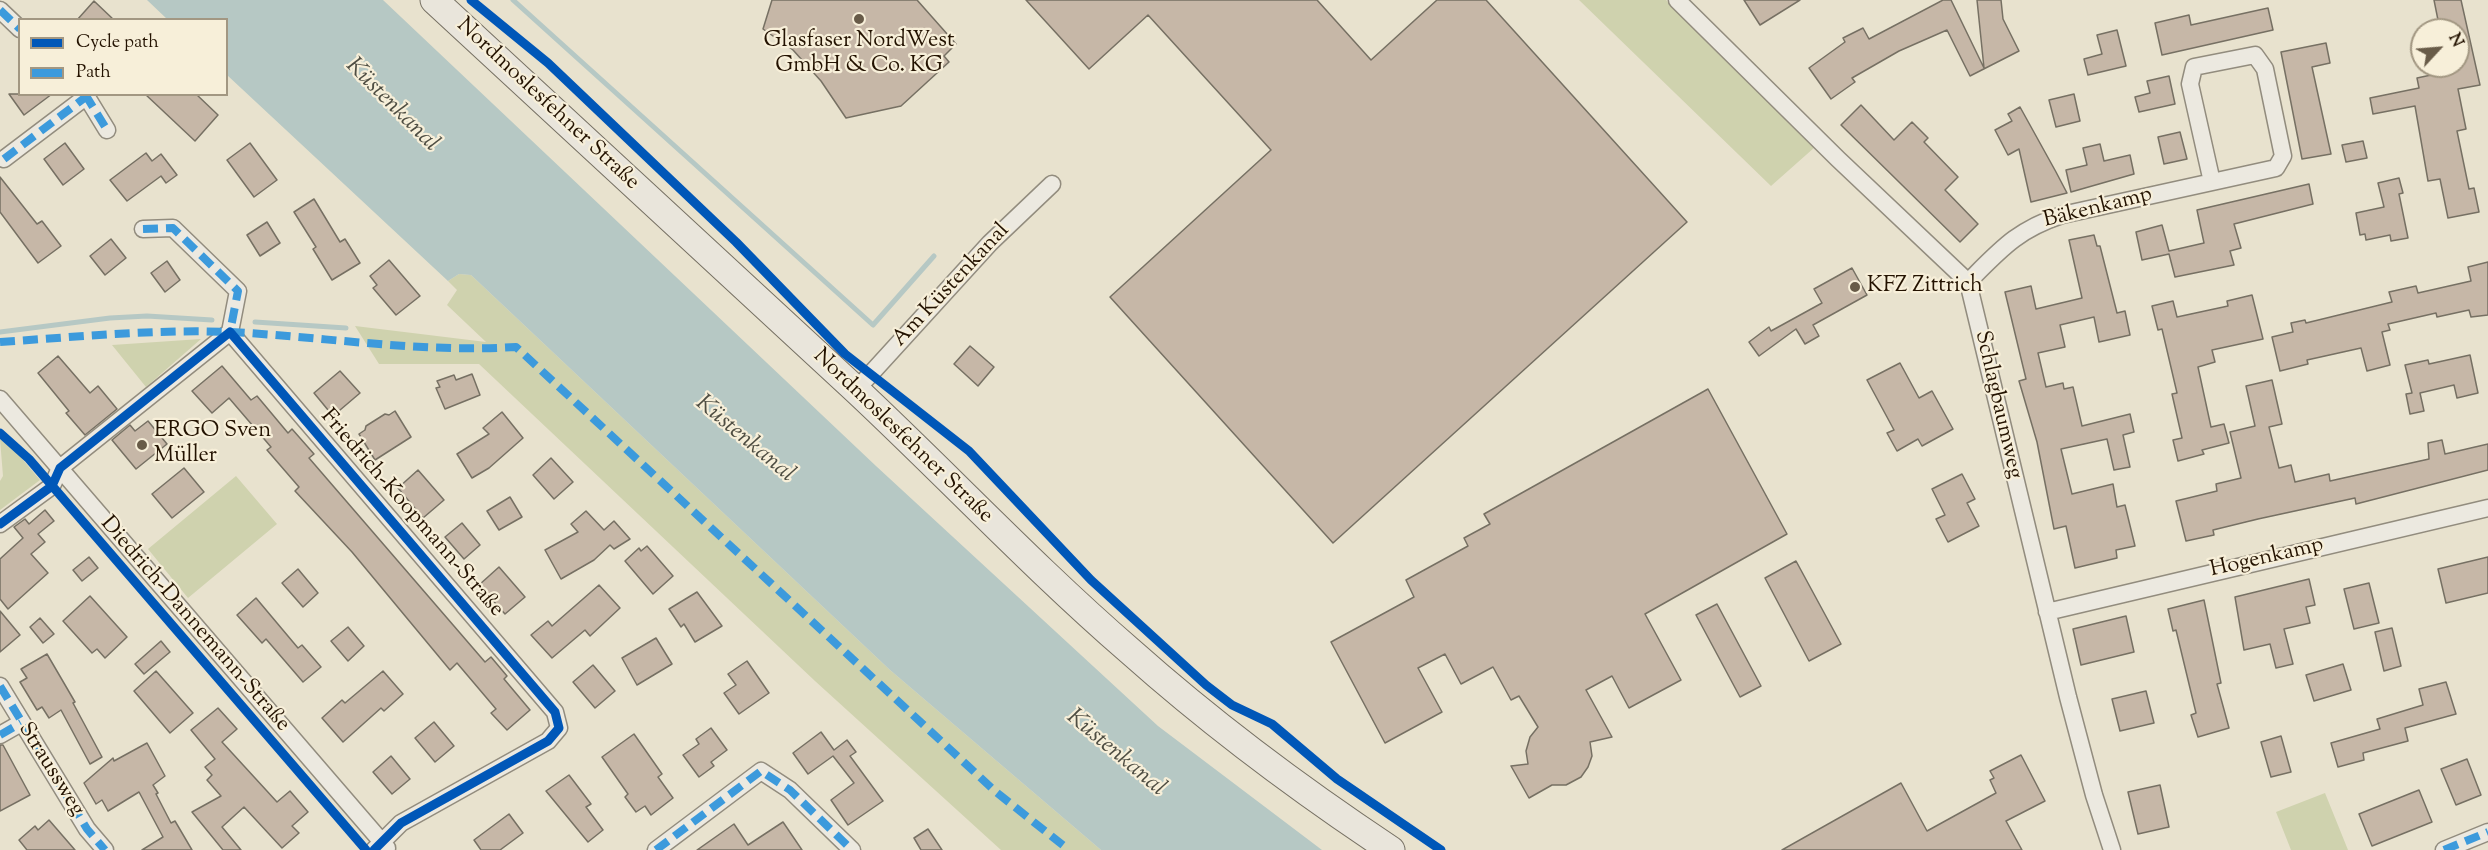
<!DOCTYPE html>
<html>
<head>
<meta charset="utf-8">
<style>
  body { margin:0 }
  #map { position:relative; width:2488px; height:850px; overflow:hidden; background:#e8e2ce; font-family:"Sorts Mill Goudy",serif }
  canvas { display:block }
  .legend { position:absolute; left:18px; top:18px; width:210px; height:78px; box-sizing:border-box; background:#f7efd9; border:2px solid #a29782; margin:0; padding:8px 10px; list-style:none; font-size:18px; color:#231200 }
  .legend li { display:flex; align-items:center; gap:12px; height:30px }
  .legend b { width:30px; border:2px solid #a29782 }
  .north { position:absolute; left:2410px; top:18px; width:60px; height:60px; box-sizing:border-box; background:#f7efd9; border:2px solid #a29782; border-radius:50%; rotate:64deg; font-size:16px; font-weight:700; line-height:24px; text-align:center; color:#231200 }
  .north::after { content:''; display:block; margin:auto; width:21px; height:27px; background:#685b48; clip-path:polygon(50% 0,100% 100%,50% 72%,0 100%) }
</style>
</head>
<body>
<div id="map">
<canvas width="2488" height="850"></canvas>
<ul class="legend">
<li><b style="height:8px;background:#0057b8"></b>Cycle path</li>
<li><b style="height:8px;background:#3c9adc"></b>Path</li>
</ul>
<div class="north">N</div>
</div>
<script>
const g = document.querySelector('canvas').getContext('2d');
g.lineJoin = 'round';
function fill(path, color) { g.fillStyle = color; g.fill(path, 'evenodd'); }
function trace(path, color, width, dash) { g.strokeStyle = color; g.lineWidth = width; g.lineCap = dash ? 'butt' : 'round'; g.setLineDash(dash || []); g.stroke(path); }
function write(font, color, halo, rows, align = 'center') {
  g.font = font + ' "Sorts Mill Goudy",serif'; g.lineWidth = 4.5; g.setLineDash([]); g.textBaseline = 'middle'; g.strokeStyle = halo; g.fillStyle = color; for (const [text, x, y, turn = 0] of rows) {
    g.save(); g.translate(x, y); g.rotate((+turn || 0) * Math.PI / 180); g.textAlign = isNaN(turn) ? turn : align; if (halo) g.strokeText(text, 0, 0); g.fillText(text, 0, 0); g.restore();
  }
}
fill(new Path2D(`
  M1579,0H1666L1815,147L1771,186Z
  M459,274L471,275L890,670L1101,850H1001L815,681L479,364H379L355,326L486,342L447,305L457,290L448,281Z
  M201,339L146,387L112,345Z
  M0,439L18,454L40,480L0,510V481L3,476Z
  M236,476L277,524L188,598L148,549Z
  M2325,793L2348,850H2291L2276,812Z`), '#cfd2ae');
fill(new Path2D(`
  M147,0H383L876,466L1158,726L1322,850H1101L890,670L471,275L459,274L448,281L227,75L226,20L167,19Z`), '#b6c8c4');
trace(new Path2D(`
  M513,0L873,325L934,256
  M255,322L346,328
  M0,332L110,318L147,316L212,320`), '#b6c8c4', 5);
const building = new Path2D(`
  M772,0H917L956,44L944,56L949,62L901,106L846,118L821,81L793,50L763,29Z
  M1026,0H1317L1371,60L1437,0H1486L1687,222L1333,543L1110,297L1271,150L1148,15L1089,69Z
  M1744,0H1800L1760,25Z
  M1943,0H1951L1984,68L1977,0H2001L2003,19L2019,51L1970,76L1947,30L1899,51L1852,78L1855,82L1831,99L1809,68L1845,42L1843,38L1863,28L1869,39Z
  M2434,0H2461L2480,85L2458,89L2466,129L2457,131L2469,189L2474,188L2479,212L2448,218L2440,179L2428,181L2415,106L2373,114L2370,98L2419,88L2417,78L2431,75L2429,66H2458V30H2440Z
  M94,1L114,20H77Z
  M2268,8L2273,30L2162,55L2155,23L2189,15L2191,25Z
  M2117,30L2126,66L2088,75L2084,59L2102,54L2097,35Z
  M2326,43L2330,63L2312,67L2331,154L2302,159L2281,52Z
  M2169,76L2175,104L2139,112L2135,97L2150,93L2147,81Z
  M9,94H52L24,115Z
  M145,94H196L218,115L195,141Z
  M2074,94L2080,121L2056,127L2049,100Z
  M1861,105L1894,140L1912,122L1928,138L1924,142L1958,177L1945,190L1978,224L1960,242L1841,125Z
  M2020,107L2056,172L2067,193L2031,202L2019,149L2008,155L1995,130L2012,121L2008,114Z
  M2180,132L2187,159L2164,164L2158,137Z
  M2363,141L2367,158L2346,162L2342,145Z
  M65,143L84,169L63,185L44,159Z
  M250,143L277,180L254,197L227,160Z
  M2100,144L2104,161L2130,155L2134,174L2071,192L2066,170L2087,165L2083,148Z
  M146,153L152,161L161,154L177,175L166,183L161,176L127,201L110,180Z
  M0,177L37,224L42,221L61,246L38,263L0,212Z
  M2399,178L2403,193L2399,194L2408,238L2391,241L2390,235L2366,240L2365,234L2360,235L2356,213L2384,207L2378,183Z
  M2309,184L2313,204L2234,224L2241,248L2230,251L2234,265L2175,277L2169,254L2142,260L2136,232L2162,225L2169,251L2204,243L2197,210Z
  M314,199L340,242L345,239L360,263L332,280L313,249L316,247L294,212Z
  M267,222L280,243L260,256L247,235Z
  M2094,235L2097,246H2100L2117,313L2125,311L2130,335L2099,342L2094,317L2060,325L2065,347L2038,353L2046,387L2063,383L2064,389L2073,387L2082,426L2130,414L2134,432L2123,435L2130,467L2114,470L2107,439L2061,449L2072,494L2113,484L2117,507L2125,505L2135,546L2116,550L2117,558L2075,568L2066,526L2054,529L2037,442L2019,381L2026,379L2005,292L2031,286L2036,309L2082,298L2069,240Z
  M111,239L126,258L105,275L90,256Z
  M389,260L420,296L396,315L373,288L377,285L370,276Z
  M167,261L180,280L165,292L151,273Z
  M2488,262V315L2471,317L2469,310L2437,317L2436,313L2388,324L2390,330L2382,332L2390,365L2367,371L2361,348L2307,360L2308,364L2280,371L2272,337L2293,332L2291,323L2305,320L2306,323L2392,302L2389,292L2416,286L2418,293L2471,281L2468,267Z
  M1852,268L1867,295L1813,325L1819,336L1805,344L1796,329L1759,356L1749,342L1769,327L1771,331L1822,303L1814,289Z
  M2252,295L2263,339L2212,350L2215,362L2198,367L2211,427L2224,424L2229,443L2202,450L2204,454L2178,461L2173,440L2182,438L2172,394L2177,393L2162,329L2158,330L2152,306L2173,301L2177,317L2228,306L2227,301Z
  M970,346L994,367L978,386L954,364Z
  M2470,355L2478,393L2457,398L2454,385L2420,393L2424,411L2410,414L2406,394L2412,393L2405,365L2428,360L2429,364Z
  M58,356L90,393L98,386L117,409L85,435L66,413L69,411L38,373Z
  M1900,363L1919,398L1932,391L1953,429L1922,446L1918,439L1897,451L1887,433L1894,430L1867,380Z
  M222,366L251,400L257,396L288,433L292,429L314,454L309,458L485,662L491,657L507,676L504,679L530,710L507,730L491,713L496,709L457,663L450,670L352,552L295,491L299,487L267,450L271,447L229,398L212,413L192,391Z
  M340,371L360,393L333,416L314,393Z
  M472,374L480,395L445,409L436,388L440,387L437,381L454,375L456,380Z
  M2272,380L2282,424L2269,427L2279,468L2291,465L2295,482L2329,474L2330,481L2429,459L2428,443L2442,440L2445,454L2488,444V470L2356,504L2355,498L2258,519L2213,530L2214,535L2186,541L2176,501L2217,491L2216,484L2241,478L2230,432L2255,426L2246,386Z
  M1708,389L1787,534L1645,614L1681,680L1629,708L1612,676L1586,690L1612,737L1590,742L1592,756L1588,767L1581,777L1566,785H1552L1529,798L1511,766L1528,764L1526,751L1530,737L1538,727L1519,696L1511,700L1493,667L1461,684L1445,654L1418,668L1442,712L1385,743L1331,642L1414,597L1406,580L1468,546L1464,538L1490,524L1484,514Z
  M395,411L411,437L375,460L359,434L365,430L366,426L385,414L389,415Z
  M502,412L523,438L489,468L472,478L457,454L489,434L483,428Z
  M148,421L167,444L136,469L112,440L130,425L135,431Z
  M551,458L573,482L554,499L533,475Z
  M184,468L204,492L172,518L152,494Z
  M418,470L444,500L423,518L398,488Z
  M1962,474L1975,499L1967,503L1979,526L1948,542L1936,519L1945,515L1932,489Z
  M510,497L522,517L499,530L487,511Z
  M45,510L54,521L38,534L45,542L31,554L48,573L8,609L0,599V559L23,538L14,527L25,519L29,524Z
  M586,511L604,530L614,521L630,539L614,549L610,545L594,560L561,579L545,550L578,532L571,524Z
  M462,523L480,545L464,559L445,537Z
  M647,546L673,576L653,594L625,561L639,548L641,551Z
  M89,557L98,568L82,581L73,570Z
  M2488,557V593L2446,603L2438,569Z
  M1796,561L1841,644L1809,661L1765,578Z
  M499,567L525,597L505,614L479,585Z
  M298,569L318,593L303,607L282,583Z
  M2309,579L2315,605L2306,607L2310,623L2284,629L2293,664L2276,668L2270,644L2244,650L2235,597Z
  M2369,583L2379,623L2354,629L2344,589Z
  M599,585L620,608L590,636L585,630L552,658L531,635L548,621L552,626Z
  M697,592L722,626L695,642L684,624L681,627L669,609Z
  M90,596L127,637L105,658L97,649L92,653L63,621Z
  M256,598L298,648L302,645L321,667L303,682L266,639L262,643L237,615Z
  M2204,600L2221,683L2217,684L2229,728L2198,737L2191,715L2196,713L2176,630L2173,631L2168,609Z
  M1717,604L1761,686L1740,697L1696,615Z
  M0,611L20,635L0,652Z
  M2126,616L2134,652L2081,665L2073,629Z
  M40,618L54,634L43,643L30,627Z
  M348,627L364,646L348,661L331,641Z
  M2392,628L2401,666L2384,671L2375,632Z
  M656,638L672,664L637,685L622,658Z
  M161,641L170,652L144,674L135,664Z
  M47,654L75,702L73,703L102,757L90,764L61,710L49,718L42,707L37,710L20,682L27,678L21,669Z
  M747,661L769,693L739,714L724,693L736,685L728,674Z
  M2343,664L2351,690L2314,701L2306,675Z
  M593,665L615,691L595,708L573,682Z
  M156,671L193,713L170,733L134,691Z
  M383,671L403,694L384,711L381,708L343,742L322,718L342,700L345,703Z
  M2446,682L2456,714L2405,728L2408,741L2363,753L2364,760L2338,767L2331,743L2380,729L2377,719L2423,705L2419,689Z
  M2146,691L2154,723L2120,731L2112,699Z
  M218,708L237,729L222,742L277,802L290,791L308,812L292,826L299,833L282,848L244,807L222,827L241,850H223L192,812L221,796L207,780L212,775L205,767L215,759L191,730Z
  M434,722L454,746L435,762L415,738Z
  M711,728L727,750L711,762L714,766L699,777L683,755L699,744L696,739Z
  M821,732L834,750L847,740L856,752L850,756L883,801L848,825L831,800L854,783L833,756L808,774L793,753Z
  M634,734L662,774L658,777L673,798L651,815L645,806L636,812L625,797L628,794L602,757Z
  M2281,736L2291,772L2271,777L2261,742Z
  M147,743L165,776L153,785L158,793L156,794L171,823L175,821L192,850H142L163,837L139,792L108,811L102,800L96,804L84,783L113,758L114,761Z
  M0,745H3L30,795L0,811Z
  M2021,755L2045,801L2006,821L2022,850H1782L1901,783L1927,831L1996,793L1990,780L1994,778L1990,771Z
  M391,756L410,779L392,794L373,772Z
  M2467,759L2481,795L2456,805L2441,769Z
  M569,775L591,804L586,807L603,830L588,842L546,791Z
  M2160,785L2169,827L2138,834L2128,792Z
  M2419,790L2432,822L2372,846L2359,814Z
  M509,814L523,833L500,850H481L474,840Z
  M49,820L75,850H27L19,840L35,826L38,830Z
  M783,822L802,850H697L734,824L748,845Z
  M928,829L942,850H921L914,838Z`);
fill(building, '#c6b7a7');
trace(building, '#767063', 1.5);
const minor = new Path2D(`
  M1677,0L1838,159L1968,282L2068,697L2094,795L2112,850
  M0,10L20,29
  M85,94L107,130
  M4,159L87,96
  M143,229L173,228L238,291L230,332
  M1968,282C2001,249 2017,230 2062,215L2276,168L2283,156L2265,69L2255,55L2194,67L2190,84L2212,182
  M856,390L990,243L1052,184
  M0,399L387,848
  M0,524L52,486L60,468L230,332L555,712L559,728L548,741L401,823L374,850
  M2047,612L2488,508
  M0,686L87,829L105,850
  M0,735L21,723
  M656,850L761,771L790,790L852,850
  M2444,850L2488,832`);
const primary = new Path2D(`
  M434,0C573,130 715,258 855,389C947,475 1034,568 1130,651C1212,724 1299,789 1391,850`);
trace(minor, '#928c7e', 19);
trace(primary, '#767063', 29);
trace(minor, '#ece9e0', 16);
trace(primary, '#e9e5db', 27);
trace(new Path2D(`
  M0,10L20,29
  M85,94L107,130
  M4,159L87,96
  M143,229L173,228L238,291L230,332
  M0,342C77,337 154,329 231,332C326,337 421,353 516,347L996,792L1069,850
  M0,686L87,829L105,850
  M0,735L21,723
  M656,850L761,771L790,790L852,850
  M2444,850L2488,832`), '#3c9adc', 8, [15, 8]);
trace(new Path2D(`
  M471,0L548,63L736,242L845,354L969,451L1091,580L1206,685L1232,705L1272,724L1337,779L1441,850
  M0,433L29,459L366,850
  M0,524L52,486L60,468L230,332L555,712L559,728L548,741L401,823L374,850`), '#0057b8', 9);
for (const [x, y, r, color] of [
  [859,19,6,"#685b48"],
  [1855,287,6,"#685b48"],
  [142,445,6,"#685b48"]
]) { const dot = new Path2D(); dot.arc(x, y, r, 0, 2 * Math.PI); g.fillStyle = color; g.fill(dot); trace(dot, '#f7efd9', 2); }
write('22px', '#231200', '#f7efd9', [
  ["Glasfaser NordWest",859,42,"center"],
  ["GmbH & Co. KG",859,67,"center"],
  ["KFZ Zittrich",1867,287],
  ["ERGO Sven",154,432],
  ["Müller",154,457]
], 'left');
write('22px', '#231200', '#f7efd9', [
  ["Nordmoslesfehner Straße",547,105,43],
  ["Bäkenkamp",2098,209,-14],
  ["Am Küstenkanal",952,286,-47],
  ["Schlagbaumweg",1997,405,77],
  ["Nordmoslesfehner Straße",902,437,44],
  ["Friedrich-Koopmann-Straße",411,514,49],
  ["Hogenkamp",2267,559,-13],
  ["Diedrich-Dannemann-Straße",194,625,49],
  ["Straussweg",50,770,58]
]);
write('italic 24px', '#4f4e43', '#f7efd9', [
  ["Küstenkanal",391,106,45],
  ["Küstenkanal",744,440,40],
  ["Küstenkanal",1115,754,40]
]);
</script>
</body>
</html>
